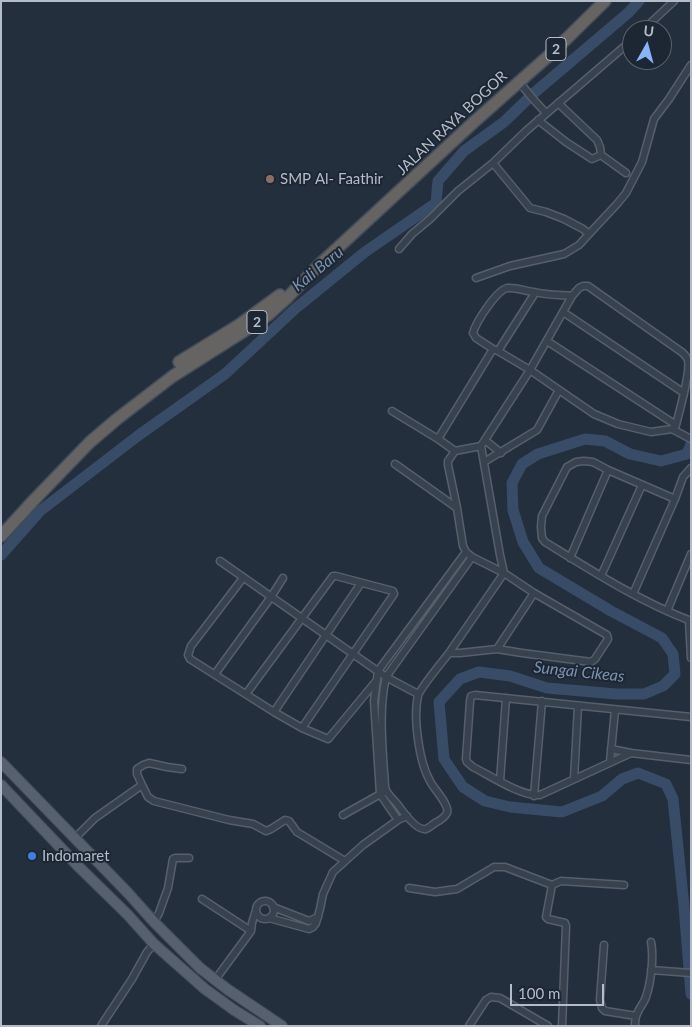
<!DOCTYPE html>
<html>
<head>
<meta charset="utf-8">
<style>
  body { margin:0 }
  #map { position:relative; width:692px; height:1027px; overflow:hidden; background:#242f3e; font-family:Lato,sans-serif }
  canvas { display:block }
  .frame { position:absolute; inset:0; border:2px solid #b4bcc9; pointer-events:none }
  .north { position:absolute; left:622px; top:20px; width:50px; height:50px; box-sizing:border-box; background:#1d2633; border:1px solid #59626f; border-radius:50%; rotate:7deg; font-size:14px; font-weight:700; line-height:20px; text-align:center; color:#b4bcc9 }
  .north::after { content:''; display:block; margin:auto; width:18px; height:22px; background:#8ab4f8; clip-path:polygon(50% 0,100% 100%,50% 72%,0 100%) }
  .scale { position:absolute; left:510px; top:984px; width:94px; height:22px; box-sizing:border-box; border:2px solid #b4bcc9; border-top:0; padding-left:6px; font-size:15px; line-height:18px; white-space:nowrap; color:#b4bcc9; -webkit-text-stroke:4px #1d2633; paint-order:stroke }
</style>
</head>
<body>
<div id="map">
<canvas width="692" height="1027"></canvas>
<div class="frame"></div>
<div class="north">U</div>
<div class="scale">100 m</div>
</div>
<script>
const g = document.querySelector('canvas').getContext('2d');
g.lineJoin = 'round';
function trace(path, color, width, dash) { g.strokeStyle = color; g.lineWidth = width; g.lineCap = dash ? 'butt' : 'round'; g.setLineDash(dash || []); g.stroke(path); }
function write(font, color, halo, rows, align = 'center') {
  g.font = font + ' Lato,sans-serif'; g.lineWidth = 4; g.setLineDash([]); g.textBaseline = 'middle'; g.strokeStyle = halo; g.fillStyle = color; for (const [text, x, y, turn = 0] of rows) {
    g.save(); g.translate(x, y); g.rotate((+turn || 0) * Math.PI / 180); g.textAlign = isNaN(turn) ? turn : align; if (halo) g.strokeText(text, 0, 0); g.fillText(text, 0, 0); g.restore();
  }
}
trace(new Path2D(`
  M691,444L687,454L661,461L630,454L605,441L585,439L538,454L522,464L512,483L513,510L523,542L539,568L611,611L662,638L673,654L675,674L663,686L644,694H616L547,688L510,676L479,672L460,679L439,702L444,759L463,787L485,801L510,807L562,812L602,796L622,779L638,773L666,784L673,799L684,906L691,994
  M1,555L40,511L139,435L225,374L296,308L365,252L436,203L438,181L464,151L504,122L534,93L628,13L639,1`), '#394c67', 11);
const minor = new Path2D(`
  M643,30L674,1
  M519,82L534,100L546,113
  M558,103L597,140L600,147L601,155L626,173
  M538,120L566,142L592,159L601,155
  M493,163L530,208L546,212L564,219L583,229L589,234
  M399,249L412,234L430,219L458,191L493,163L526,131L632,40
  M476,278L510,266L564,254L579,245L589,234L617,204L626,193L642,162L654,119L669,99L691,65
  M583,286H588L683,353C685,355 687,358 688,360C691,372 679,412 676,425L672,429L651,432L618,424L594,414L530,370L498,351L493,349L476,338L473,333C476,322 496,291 507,288C516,287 525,291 534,292C546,295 560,295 572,296L579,288Z
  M563,312L684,393
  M547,341L676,425
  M498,351L535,293
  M392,411L438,439L455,451
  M672,429L691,439
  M438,439L493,349
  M485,440L501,453
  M484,462L537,430L559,390
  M395,464L457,508
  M675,499L608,470L593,462L584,461L576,462L567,467L542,516L541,527L542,538L545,542C592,571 639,601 691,621
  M472,557L386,677C379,708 382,741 384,772C385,777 384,785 386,790C388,795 395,801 398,805C403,812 417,831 426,829C429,828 432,825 435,823C439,821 445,817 447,813C450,805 433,788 430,781C419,762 413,717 418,696C420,688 443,661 449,653H460L497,649L522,653L591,662L595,659L608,639L607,635L534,593L504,573L472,557L466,552L463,546L457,508L448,465V461L455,451L481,446L530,370L572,296
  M570,558L608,470
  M220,561L386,677L418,694
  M601,576L642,485
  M243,578L191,646L188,655L190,659L274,712L302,728L328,739L329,738L377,680
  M633,594L675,499L683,477L691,468
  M667,611L691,554
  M689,620L691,658
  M497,649L534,593
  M449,653L504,573L500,555L481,446
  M215,674L271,597L283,578
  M246,694L333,576H336L393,591L394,594L302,728
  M274,712L361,583
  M691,717L475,695L471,696L470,701L466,759L467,762L473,767C489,775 522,797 540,795L631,753L691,760
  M611,749L631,753
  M610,762L615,710
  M574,779L578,706
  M500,781L506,698
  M142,785L137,774V769L143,765L149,763L167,767L182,769
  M534,796L542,701
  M343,815L384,792
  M398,820L380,794L374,701L378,671L466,552
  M75,838L95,818L142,785L148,797L154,801L229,820L253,824L266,831L271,829L285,820L289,821L297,832L345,861
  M552,885L546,917L548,919L565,923L566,926L562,1026
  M409,888L435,892L457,889L494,867H505L552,885L561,881L624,885
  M202,899L251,931
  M256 910a9 9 0 1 1 18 0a9 9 0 1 1-18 0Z
  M273,907L309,921L318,917
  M269,918L309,929L313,927L316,923L320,909L323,894L333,872L363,845L398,820L407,816
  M154,922L159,913L168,888L173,859L175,858H189
  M604,945L600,1000L602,1008L605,1011L636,1016
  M651,970L691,973
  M215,980L251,931L252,923L255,913
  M101,1026L132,979L147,952L154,944
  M469,1026L486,1000L491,997L500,998L548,1026
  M635,1026C635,1022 635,1018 637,1014C639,1008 644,1003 646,997C651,982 654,957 651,942`);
const primary = new Path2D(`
  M1,762L128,893L154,922L200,968L227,989L282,1026
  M1,785L80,868L128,915L154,944L205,989L234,1010L260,1026`);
const trunk = new Path2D(`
  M179,362L239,325L280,295
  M1,536L34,500L90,442L117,419L173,376L244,331L268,315L287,298L318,266L475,121L554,51L605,1`);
trace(minor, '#565f6c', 9);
trace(primary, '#414a57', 12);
trace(trunk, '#434c59', 14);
trace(minor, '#38414e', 6);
trace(primary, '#56606e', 10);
trace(trunk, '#656462', 11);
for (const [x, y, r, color] of [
  [270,179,5,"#8d6e63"],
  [32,856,5,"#3f7fe0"]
]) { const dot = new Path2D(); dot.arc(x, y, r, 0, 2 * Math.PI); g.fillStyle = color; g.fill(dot); trace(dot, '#1d2633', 2); }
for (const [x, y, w] of [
  [556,49,20],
  [257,322,20]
]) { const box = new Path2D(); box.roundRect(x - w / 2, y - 11.5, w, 23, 4); g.fillStyle = '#1d2633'; g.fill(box); trace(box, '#b4bcc9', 1); }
write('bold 14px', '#b4bcc9', null, [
  ["2",556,49],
  ["2",257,322]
]);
write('15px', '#b4bcc9', '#1d2633', [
  ["JALAN RAYA BOGOR",452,123,-43]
]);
write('15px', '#b4bcc9', '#1d2633', [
  ["SMP Al- Faathir",280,179],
  ["Indomaret",42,856]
], 'left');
write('italic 16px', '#7c92b1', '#1d2633', [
  ["Kali Baru",318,269,-39],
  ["Sungai Cikeas",579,672,6]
]);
</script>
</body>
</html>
